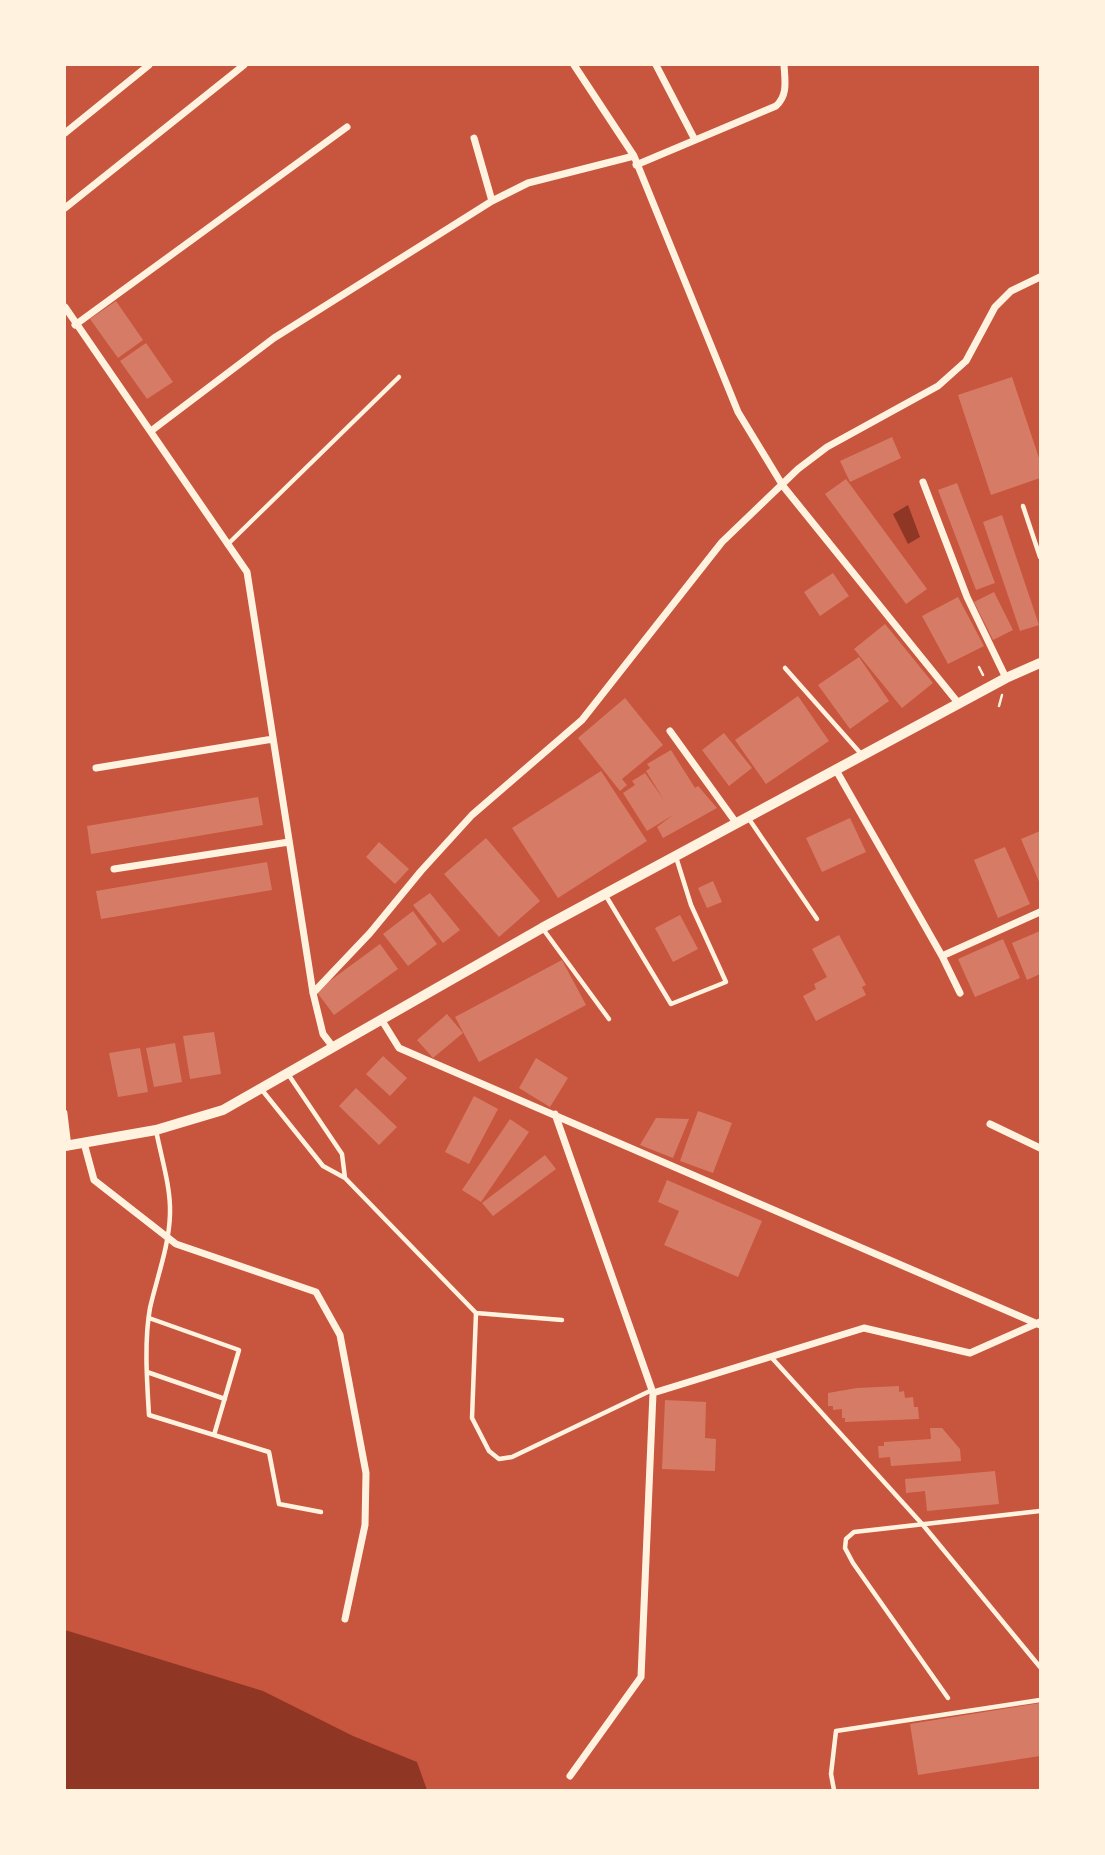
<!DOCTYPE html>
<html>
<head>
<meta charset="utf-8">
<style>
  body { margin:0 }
  #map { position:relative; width:1105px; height:1855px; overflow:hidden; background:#c8553d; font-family:"Varela Round",sans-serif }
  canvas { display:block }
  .frame { position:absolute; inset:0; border:66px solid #fff3e0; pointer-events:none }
</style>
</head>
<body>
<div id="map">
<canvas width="1105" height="1855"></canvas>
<div class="frame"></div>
</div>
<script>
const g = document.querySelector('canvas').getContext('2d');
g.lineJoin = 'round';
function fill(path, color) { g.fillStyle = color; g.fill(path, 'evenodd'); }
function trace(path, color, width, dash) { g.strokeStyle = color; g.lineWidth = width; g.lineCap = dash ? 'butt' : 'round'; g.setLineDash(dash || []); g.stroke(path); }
fill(new Path2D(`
  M908,505L920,537L908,544L893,514Z
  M65,1630L263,1691L353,1736L417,1762L427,1790H65Z`), '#8f3625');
fill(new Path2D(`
  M116,301L143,340L118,358L90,319Z
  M146,343L173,382L147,399L120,361Z
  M1012,377L1040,461V478L991,495L958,395Z
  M892,437L901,458L850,482L840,461Z
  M846,479L927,589L906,604L825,494Z
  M957,483L995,583L976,590L938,490Z
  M1002,515L1039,625L1020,631L983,522Z
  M833,573L849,596L820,616L804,592Z
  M994,592L1013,630L993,640L974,602Z
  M958,597L984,646L948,664L922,616Z
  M885,624L933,683L902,708L854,649Z
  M859,657L889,701L850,729L818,685Z
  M798,696L829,741L766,784L735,740Z
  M625,698L663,745L622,779L627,785L620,791L578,738Z
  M724,733L752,768L729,786L702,750Z
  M671,750L695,788L698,786L717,808L663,838L657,827L673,815L647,831L623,793L635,785L632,781L645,773L664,800L646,771L650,768L647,764Z
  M601,771L647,841L558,898L512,828Z
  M258,797L263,825L91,854L87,826Z
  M850,818L866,852L822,872L806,838Z
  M1040,831V884L1021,839Z
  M486,838L540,901L499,937L444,874Z
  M379,842L409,869L395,884L366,857Z
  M1005,847L1030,904L998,918L974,860Z
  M267,862L272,890L101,919L96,891Z
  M713,881L722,902L707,908L698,888Z
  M430,893L460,930L443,943L413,905Z
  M413,911L437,944L408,966L383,934Z
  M680,915L698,949L673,962L655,928Z
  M1040,931V974L1027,980L1012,943Z
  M839,935L866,985L862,987L866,995L816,1021L803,996L816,989L814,984L827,977L812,949Z
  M1003,939L1020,978L975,997L958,959Z
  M380,944L398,969L334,1015L316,991Z
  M562,960L586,1005L479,1062L455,1017Z
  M447,1014L463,1033L433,1058L417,1040Z
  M214,1032L221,1074L190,1079L183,1036Z
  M175,1043L182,1082L154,1087L146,1048Z
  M140,1048L148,1092L118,1097L109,1053Z
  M383,1056L407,1078L390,1096L366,1074Z
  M536,1058L568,1078L550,1107L519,1088Z
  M356,1088L397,1127L379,1145L339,1106Z
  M474,1096L498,1109L469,1164L445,1152Z
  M698,1111L732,1123L713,1173L680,1161Z
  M656,1118L689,1119L673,1158L640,1145Z
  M510,1119L529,1132L481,1202L462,1190Z
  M545,1155L556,1169L493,1216L482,1203Z
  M667,1180L762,1221L738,1277L664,1245L679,1211L658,1202Z
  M899,1386V1392L904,1391L905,1398L913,1397L914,1407H918L919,1419L845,1422V1418H842V1409L833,1410V1406H828V1393L857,1388Z
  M665,1400L706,1402L705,1438L716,1439L715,1471L662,1469Z
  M930,1428H942L960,1449L961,1461L891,1466L890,1457L879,1458L878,1446H884V1442L931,1439Z
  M995,1471L999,1504L927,1511L925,1491L906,1493L905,1479Z
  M1040,1703V1756L918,1775L910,1724Z`), '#d67c66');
trace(new Path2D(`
  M979,667L983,675
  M999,706L1002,695`), '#fff3e0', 2.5);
trace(new Path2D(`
  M1023,506L1040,557
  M227,545L399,377
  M785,668L862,755
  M749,819L817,919
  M606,896L671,1004L726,982L691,905L676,857
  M543,929L609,1019
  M262,1090L323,1166L345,1178L342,1154L288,1074
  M65,1112L69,1145
  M156,1130C161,1157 171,1187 170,1214C169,1247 157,1277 150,1308C144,1341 147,1382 149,1415L269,1452L279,1504L321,1512
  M345,1178L476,1313L562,1320
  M476,1313L472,1418L489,1451L499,1459L512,1457L652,1390
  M149,1318L239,1350L214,1435
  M772,1358L923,1525L1040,1667
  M147,1372L225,1399
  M948,1698L853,1563L845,1548L846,1539L854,1532L1040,1511
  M834,1790L831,1774L836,1731L1040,1700`), '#fff3e0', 4.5);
trace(new Path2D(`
  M574,65L634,156L738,412L783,486L959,704
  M656,65L695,140
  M65,133L149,65
  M474,138L492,201
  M636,165L776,106C788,95 785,81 784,65
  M65,208L244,65
  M65,307L247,572L313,993L323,1034L333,1047
  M75,325L347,127
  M151,431L274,338L492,201L528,183L634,156
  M923,482L967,597L1006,678
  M670,731L737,824
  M96,768L273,739
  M836,770L942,956L960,993
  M114,869L289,842
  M942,956L1040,912
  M313,993L370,933L421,871L472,815L582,720L722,542L798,469L827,447L938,386L966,361L995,307L1011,291L1040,277
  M381,1019L399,1048L1040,1325
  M555,1114L653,1393L641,1677L570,1776
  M990,1124L1040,1148
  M84,1143L94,1180L176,1244L316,1292L340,1335L366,1473L365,1525L345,1619
  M653,1393L864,1328L970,1353L1040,1322`), '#fff3e0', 7);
trace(new Path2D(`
  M65,1146L156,1130L223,1110L542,928L1006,678L1040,663`), '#fff3e0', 10);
</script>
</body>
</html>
